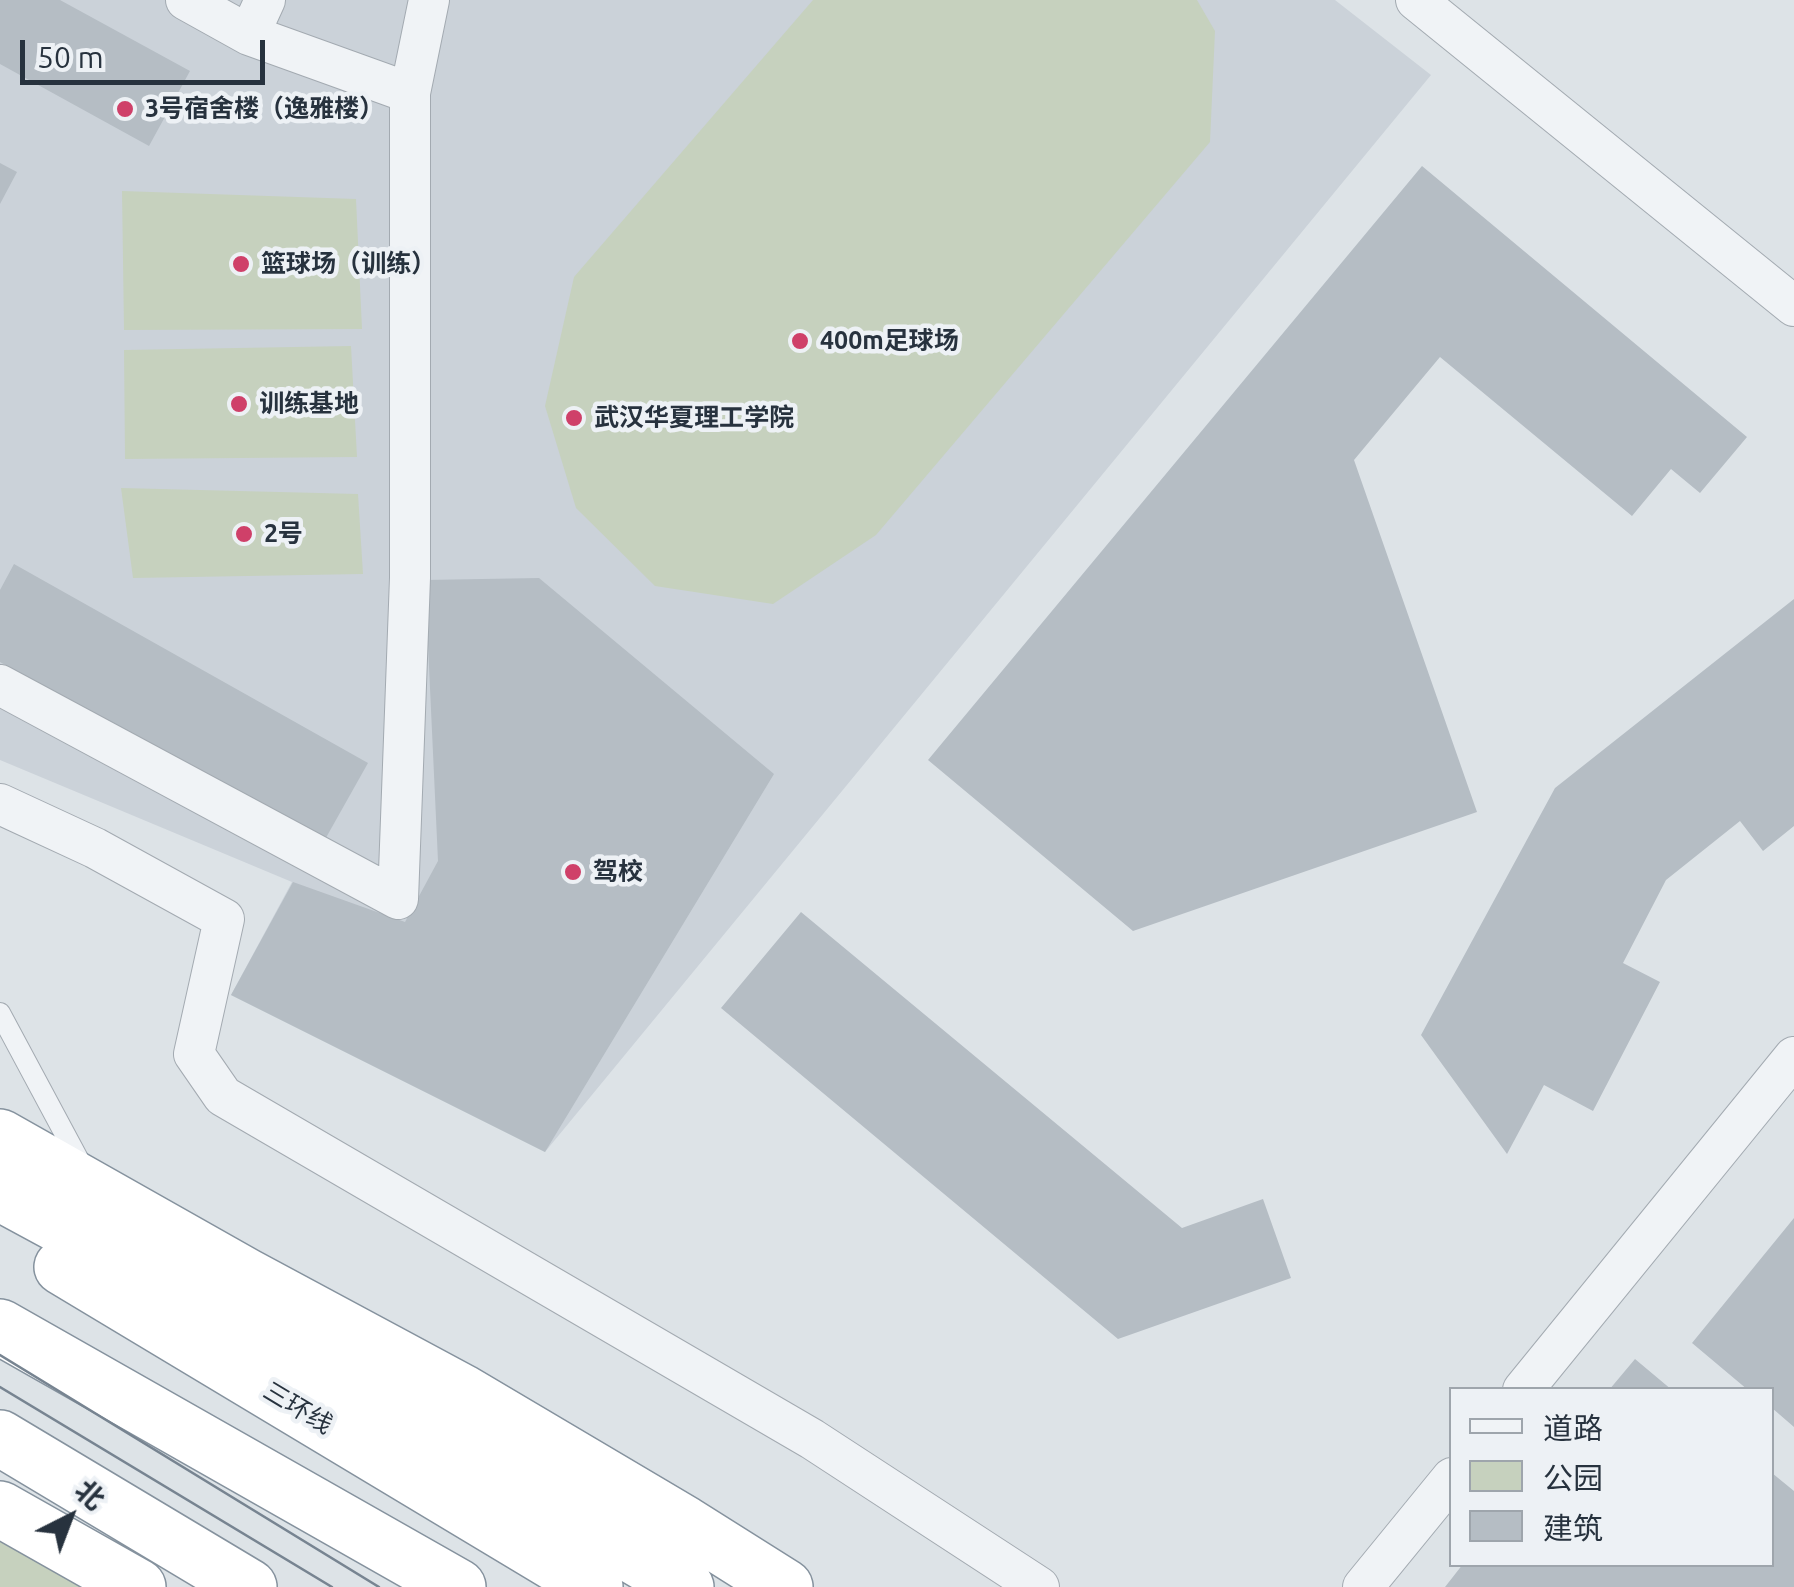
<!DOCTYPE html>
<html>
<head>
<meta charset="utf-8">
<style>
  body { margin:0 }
  #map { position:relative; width:1794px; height:1587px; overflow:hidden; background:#dde3e7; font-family:Ubuntu,"Noto Sans SC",sans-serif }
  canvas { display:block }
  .legend { position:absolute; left:1449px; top:1387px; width:325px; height:180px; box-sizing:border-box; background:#edf1f5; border:2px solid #9ea5ac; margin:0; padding:12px 18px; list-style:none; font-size:30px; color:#27323e }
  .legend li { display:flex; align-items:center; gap:20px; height:50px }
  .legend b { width:50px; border:2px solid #9ea5ac }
  .north { position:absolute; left:20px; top:1467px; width:100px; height:100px; -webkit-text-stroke:8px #edf1f5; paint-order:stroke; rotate:42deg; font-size:28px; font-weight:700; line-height:40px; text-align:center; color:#27323e }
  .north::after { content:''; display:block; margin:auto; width:35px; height:45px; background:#27323e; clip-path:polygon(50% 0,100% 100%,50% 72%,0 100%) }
  .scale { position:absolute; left:20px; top:40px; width:245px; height:45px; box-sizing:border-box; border:5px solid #27323e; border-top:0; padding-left:12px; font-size:30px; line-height:35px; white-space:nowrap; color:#27323e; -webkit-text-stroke:8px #edf1f5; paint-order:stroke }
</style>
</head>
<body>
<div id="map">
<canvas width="1794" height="1587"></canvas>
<ul class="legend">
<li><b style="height:12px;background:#f0f3f6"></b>道路</li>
<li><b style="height:28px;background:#c6d1be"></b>公园</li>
<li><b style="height:28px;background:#b5bdc4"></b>建筑</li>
</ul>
<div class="north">北</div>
<div class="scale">50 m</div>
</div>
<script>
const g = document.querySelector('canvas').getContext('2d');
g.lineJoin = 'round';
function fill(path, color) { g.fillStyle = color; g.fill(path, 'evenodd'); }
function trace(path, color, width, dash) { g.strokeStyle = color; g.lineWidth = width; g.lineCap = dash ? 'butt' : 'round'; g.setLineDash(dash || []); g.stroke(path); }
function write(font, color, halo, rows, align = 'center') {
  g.font = font + ' Ubuntu,"Noto Sans SC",sans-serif'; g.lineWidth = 9; g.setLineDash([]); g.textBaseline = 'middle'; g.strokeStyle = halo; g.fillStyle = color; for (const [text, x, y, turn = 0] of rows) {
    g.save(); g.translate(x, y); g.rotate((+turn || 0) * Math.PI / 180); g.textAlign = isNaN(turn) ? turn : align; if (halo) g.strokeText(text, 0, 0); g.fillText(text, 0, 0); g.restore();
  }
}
fill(new Path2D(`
  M0,0H1335L1431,75L545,1152L231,995L292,882L0,760Z`), '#cbd2d9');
fill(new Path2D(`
  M813,0H1197L1215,31L1210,142L876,535L773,604L655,586L576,508L545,406L574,277Z
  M122,191L356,199L362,329L124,330Z
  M351,346L357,457L125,459L124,350Z
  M121,488L358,494L363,574L133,578Z
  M0,1533L90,1587H0Z`), '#c6d1be');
fill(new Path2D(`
  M0,0H60L190,71L149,146L0,64Z
  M0,163L17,172L0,204Z
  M1422,166L1747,437L1700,493L1671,469L1632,516L1440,357L1354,460L1477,812L1133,931L928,760Z
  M14,564L368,763L323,843L0,662V590Z
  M539,578L774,774L545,1152L231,995L293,882L405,922L438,861L425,580Z
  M1794,599V826L1763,851L1740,821L1666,880L1623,963L1660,982L1593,1111L1544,1085L1507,1154L1421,1035L1555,788Z
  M801,912L1182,1228L1263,1199L1291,1278L1118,1339L721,1008Z
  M1794,1218V1427L1772,1408V1390H1748L1692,1343Z
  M1635,1359L1672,1390H1609Z
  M1772,1473L1794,1491V1587H1445L1463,1564H1772Z`), '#b5bdc4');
const service = new Path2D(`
  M0,1013L82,1166`);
const minor = new Path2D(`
  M1416,0L1794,306
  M249,35L265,0
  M410,93L429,0
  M0,685L398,899L410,578V93L249,35L186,0
  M0,804L95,848L224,919L194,1054L223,1096L812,1439L1039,1587
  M1523,1390L1794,1057
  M1363,1587L1452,1478`);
const trunk = new Path2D(`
  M0,1137L246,1276L462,1392L685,1524L785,1587
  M0,1193L233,1319L686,1587
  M62,1267L595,1587
  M0,1327L458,1587
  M0,1438L249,1587
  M0,1509L138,1587`);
trace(service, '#a3aab1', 22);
trace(minor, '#a3aab1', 42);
trace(trunk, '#85929e', 58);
trace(service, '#f0f3f6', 20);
trace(minor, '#f0f3f6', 40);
trace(trunk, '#fff', 55);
trace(new Path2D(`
  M0,1355L379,1587
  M0,1387L332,1587`), '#778491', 2.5);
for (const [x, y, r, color] of [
  [125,109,10,"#cf4069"],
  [241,264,10,"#cf4069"],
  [800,341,10,"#cf4069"],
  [239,404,10,"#cf4069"],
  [574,418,10,"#cf4069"],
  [244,534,10,"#cf4069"],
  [573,872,10,"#cf4069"]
]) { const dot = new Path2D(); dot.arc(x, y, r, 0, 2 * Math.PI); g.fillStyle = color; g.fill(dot); trace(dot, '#edf1f5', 4); }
write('bold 25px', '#27323e', '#edf1f5', [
  ["3号宿舍楼（逸雅楼）",145,109],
  ["篮球场（训练）",261,264],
  ["400m足球场",820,341],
  ["训练基地",259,404],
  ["武汉华夏理工学院",594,418],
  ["2号",264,534],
  ["驾校",593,872]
], 'left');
write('25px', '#27323e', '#edf1f5', [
  ["三环线",298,1408,31]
]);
</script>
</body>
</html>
